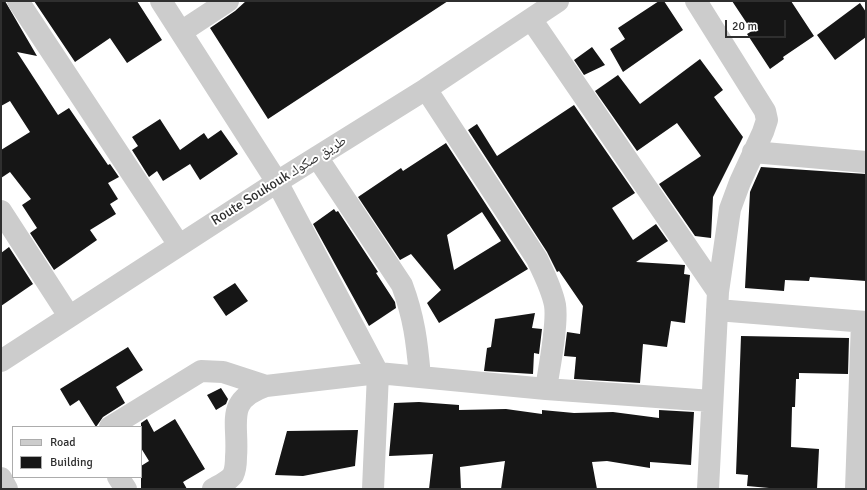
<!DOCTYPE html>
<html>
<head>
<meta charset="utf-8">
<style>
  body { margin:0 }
  #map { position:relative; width:867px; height:490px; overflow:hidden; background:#fff; font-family:Signika,sans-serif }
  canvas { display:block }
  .frame { position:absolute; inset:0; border:2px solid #2f2f2f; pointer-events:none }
  .legend { position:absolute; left:12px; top:426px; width:130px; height:52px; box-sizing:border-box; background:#fff; border:1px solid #acacac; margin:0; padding:5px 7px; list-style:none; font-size:12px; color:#2f2f2f }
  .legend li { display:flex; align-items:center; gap:8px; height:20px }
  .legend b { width:20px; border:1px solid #acacac }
  .scale { position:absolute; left:725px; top:20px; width:61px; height:18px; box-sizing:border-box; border:2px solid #2f2f2f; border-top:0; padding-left:5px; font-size:12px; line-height:14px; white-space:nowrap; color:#2f2f2f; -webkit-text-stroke:3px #fff; paint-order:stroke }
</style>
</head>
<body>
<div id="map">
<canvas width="867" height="490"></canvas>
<div class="frame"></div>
<ul class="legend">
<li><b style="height:5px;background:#ccc"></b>Road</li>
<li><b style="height:11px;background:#161616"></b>Building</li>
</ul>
<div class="scale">20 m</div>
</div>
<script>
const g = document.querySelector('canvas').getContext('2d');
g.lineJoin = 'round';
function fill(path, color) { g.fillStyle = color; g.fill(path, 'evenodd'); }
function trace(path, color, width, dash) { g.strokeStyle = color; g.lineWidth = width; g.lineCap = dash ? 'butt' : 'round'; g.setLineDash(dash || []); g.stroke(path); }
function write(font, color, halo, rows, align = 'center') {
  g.font = font + ' Signika,"Noto Naskh Arabic",sans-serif'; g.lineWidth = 4; g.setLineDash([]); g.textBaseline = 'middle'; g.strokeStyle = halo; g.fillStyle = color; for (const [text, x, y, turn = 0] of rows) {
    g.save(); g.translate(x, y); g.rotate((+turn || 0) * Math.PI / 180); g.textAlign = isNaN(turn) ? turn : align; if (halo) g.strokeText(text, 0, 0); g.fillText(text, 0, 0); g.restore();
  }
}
fill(new Path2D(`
  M1,1H5L37,56L17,52L58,115L69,108L108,165L110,164L119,177L108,183L118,199L110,204L116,214L90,230L97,240L54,270L30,233L37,228L22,205L31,199L10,172L1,178V150L30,132L10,101L1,106Z
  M34,1H137L162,40L127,63L110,38L75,62Z
  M246,1H448L268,119L210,28L235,11Z
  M659,1H664L683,30L623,72L610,49L625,39L618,28Z
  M732,1H791L814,36L783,57L784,59L770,69L747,34L752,31Z
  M860,3L866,12V37L835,60L817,35Z
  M592,47L605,65L584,75L574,60Z
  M700,59L723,90L714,97L743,137L713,197L711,238L695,236L659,184L701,156L677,123L637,151L595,91L618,75L640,104Z
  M574,105L635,193L612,208L633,240L656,224L668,241L636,262L685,265L684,274L690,275L685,323L671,321L667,347L643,344L640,383L574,379L576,357L564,356L567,332L580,334L583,306L559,271L557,272L547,252L468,130L477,124L497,156Z
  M160,119L180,150L204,133L208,139L221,130L238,154L200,180L190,164L163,181L157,171L149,177L132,150L138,146L132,137Z
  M446,143L528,269L439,323L427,303L441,290L411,254L400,260L358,197L401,168L403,171ZM482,212L501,241L454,270L447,235Z
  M761,167L866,174V281L810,277L809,281L785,280L784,291L745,288L750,192Z
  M334,209L336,212L338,211L378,272L376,273L395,302L396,308L369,326L313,224Z
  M9,247L33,284L1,306V253Z
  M235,283L248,301L226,316L213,297Z
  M535,313L532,328L542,329L539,354L534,353L533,374L484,371L487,348L491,347L495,319Z
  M741,336L849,338L848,374L799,373V379H796L795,407H792L791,447L819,449L817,489H780L747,486L748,475L736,474Z
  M128,347L143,370L116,387L125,403L103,417L96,427L79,400L70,406L60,389Z
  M221,388L228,399L226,404L216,410L207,395Z
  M419,402L459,405V410L506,409L542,414V410L574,413L613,412L659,418V410L694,412L691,465L650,462V468L607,461L592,462L597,489H501L505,461L460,467L461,489H429L433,454L389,456L394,403Z
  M147,419L154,432L175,419L205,469L183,482L187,489H141V466L149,461L141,448V423Z
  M358,430L355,466L303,476L275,475L287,431Z`), '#161616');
trace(new Path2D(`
  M18,1L179,245
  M161,1L277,182L378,373L373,489
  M696,1L765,111L767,120L763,132L740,182L730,209L718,292L708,489
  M531,19L718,292
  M181,32L228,1
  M426,89L537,259C544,274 552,289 555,305C558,325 549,368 546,389
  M753,152L866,162
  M317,157L402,285C414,317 417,342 420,377
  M1,211L69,316
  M717,310L866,322
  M1,361L277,182L426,89L558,1
  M110,427L201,371L223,372L266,386
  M118,477L126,489
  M1,478L7,489
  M213,489C220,485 229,481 233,475C236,469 236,463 236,457C239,422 224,401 266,386L378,373L546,389L712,401
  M856,489L862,322`), '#ccc', 22);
write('14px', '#2f2f2f', '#fff', [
  ["Route Soukouk طريق صكوك",279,181,-32]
]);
</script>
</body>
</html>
